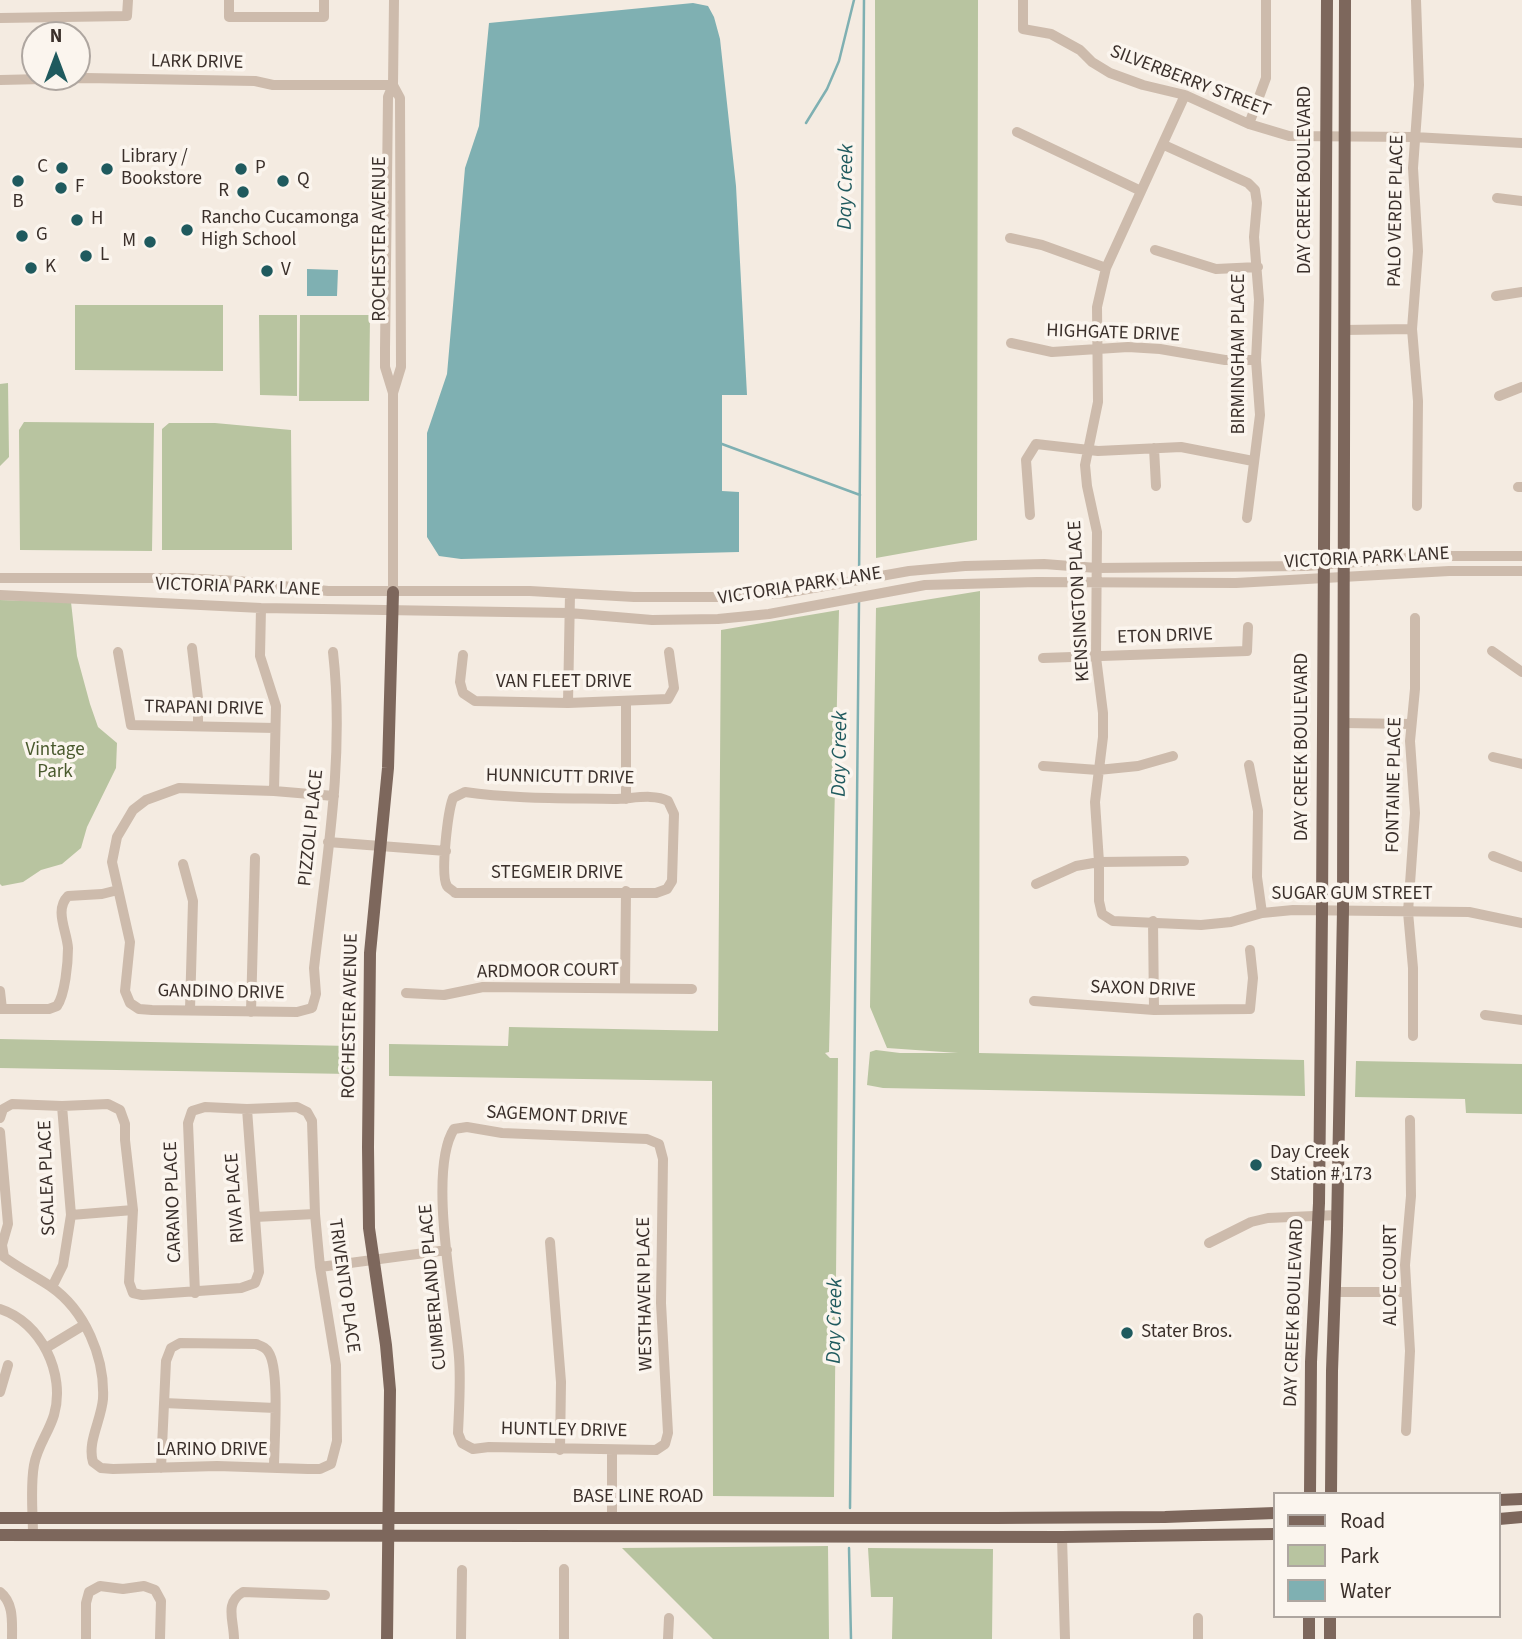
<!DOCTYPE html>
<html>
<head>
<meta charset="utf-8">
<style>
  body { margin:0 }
  #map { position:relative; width:1522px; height:1639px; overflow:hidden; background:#f4ebe1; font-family:"Source Sans 3",sans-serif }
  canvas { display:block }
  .legend { position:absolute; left:1273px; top:1492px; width:228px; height:126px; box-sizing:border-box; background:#fbf5ee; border:2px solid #aea6a0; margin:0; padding:9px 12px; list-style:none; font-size:21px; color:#3b302b }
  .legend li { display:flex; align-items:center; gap:14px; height:35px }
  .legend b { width:35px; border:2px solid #aea6a0 }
  .north { position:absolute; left:21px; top:21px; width:70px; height:70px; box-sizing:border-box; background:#fbf5ee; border:2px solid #aea6a0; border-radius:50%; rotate:0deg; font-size:19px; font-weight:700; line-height:28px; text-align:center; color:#3b302b }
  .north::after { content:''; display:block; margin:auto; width:24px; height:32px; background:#1f5a5e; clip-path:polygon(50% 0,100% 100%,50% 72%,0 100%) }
</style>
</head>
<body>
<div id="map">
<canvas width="1522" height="1639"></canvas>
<ul class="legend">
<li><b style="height:9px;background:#7d675c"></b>Road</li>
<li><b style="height:19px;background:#b8c4a0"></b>Park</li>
<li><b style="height:19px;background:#7fb0b2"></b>Water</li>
</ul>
<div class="north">N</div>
</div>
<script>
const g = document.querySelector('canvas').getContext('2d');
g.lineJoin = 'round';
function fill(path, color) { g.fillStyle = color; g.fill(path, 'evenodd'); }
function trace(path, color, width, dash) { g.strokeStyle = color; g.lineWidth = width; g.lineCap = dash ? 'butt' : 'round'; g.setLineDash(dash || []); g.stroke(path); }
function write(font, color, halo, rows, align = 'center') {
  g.font = font + ' "Source Sans 3",sans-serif'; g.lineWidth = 7; g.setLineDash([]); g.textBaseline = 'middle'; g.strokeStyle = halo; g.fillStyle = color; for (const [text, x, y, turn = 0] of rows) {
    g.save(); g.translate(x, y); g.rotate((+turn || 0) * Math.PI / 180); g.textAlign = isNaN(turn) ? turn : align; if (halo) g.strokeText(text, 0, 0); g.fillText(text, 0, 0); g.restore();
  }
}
fill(new Path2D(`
  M875,0H978L977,540L876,558Z
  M75,305H223V371L75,370Z
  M259,315H297V396L260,395Z
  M300,315H370L369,401H299Z
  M8,383L9,457L0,466V384Z
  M24,422L154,423L152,551L20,550L19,430Z
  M169,423H215L291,430L292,550H162V429Z
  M980,591L979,1053L1304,1060L1305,1096L883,1088L867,1085L870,1052L876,1050L900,1053H958L887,1048L870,1007L876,608Z
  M0,600L71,602L77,656L90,704L98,727L117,743L116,768L87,827L81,848L62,864L41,870L23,882L2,886L0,884Z
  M839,610L829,1052L825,1053L830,1058H838L834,1497L713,1496L712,1081L389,1076V1044L508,1046L509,1027L718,1031L721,630Z
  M0,1039L351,1046L350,1074L0,1068Z
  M1356,1061L1522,1064V1114L1466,1113L1465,1099L1355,1097Z
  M828,1546L829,1639H713L622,1548Z
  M868,1548L993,1549L992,1639H892L893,1597H871Z`), '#b8c4a0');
fill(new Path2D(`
  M693,3L708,6L714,17L720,39L736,186L747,395H722V491L739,492V552L461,559L439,556L427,537V433L447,374L465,168L479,126L489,23Z
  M307,269L338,270L337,296H307Z`), '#7fb0b2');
trace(new Path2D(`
  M806,123L827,89L839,61L854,0
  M722,444L860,495
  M859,578L864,0
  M850,1508L859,602
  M849,1548L851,1639`), '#7fb0b2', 2.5);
trace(new Path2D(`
  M229,0V17H324V0
  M1023,0V29L1051,34L1080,50L1092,62L1110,73L1143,85L1185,95L1249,124L1289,136L1414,137L1522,143
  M1416,0L1419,85L1413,168L1418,251L1412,329L1418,401L1417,506
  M0,18L127,16L128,0
  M0,80L86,78L255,81L273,85H393
  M1185,95L1106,268L1097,307L1098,402L1085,465L1087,486L1097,532L1096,657L1103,713V737L1095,802L1099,862V901L1102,914L1113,921L1201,925L1231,922L1262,913L1293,910L1469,912L1522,923
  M1249,124L1266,78V0
  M1017,132L1141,191
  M1164,145L1248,183L1255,190L1257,203L1254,237L1259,300L1256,360L1260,415L1247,518
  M1497,198L1522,201
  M1010,238L1042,245L1106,268
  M1155,250L1216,269L1258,267
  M1496,296L1522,292
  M1344,330L1412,329
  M1011,343L1052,352L1128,347L1160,349L1225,360H1256
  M393,393L401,367L400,98L393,85
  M1499,396L1522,387
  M1154,448L1156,486
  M1518,487H1522
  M1030,515L1026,460L1036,444L1098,451L1181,447L1253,461
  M0,578H180L238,581L328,591H530L634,597H721L785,593L909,571L965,566L1044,564L1097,568L1306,566L1434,556H1522
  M393,592V393L385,367V349L388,97L393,85L394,0
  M0,595L261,608L569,613L652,620L718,619L769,614L925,585L1037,582L1236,583L1449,571H1522
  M261,608L260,656L276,706L274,791
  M192,648L198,698V726
  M1492,651L1522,672
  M118,652L131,725L275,728
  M333,652C345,758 326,863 314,968L316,994L312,1008L297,1012L152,1010L139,1009L130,1003L125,991L130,942L112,862L117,837L133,810L146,800L179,788L274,791L334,796
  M463,655L460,682L463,693L475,701L568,703L668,699L674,688L669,652
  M1043,658L1247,651L1248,627
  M568,703L570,594
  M1344,723L1411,724
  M1493,757L1522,764
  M1249,765L1258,811L1257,877L1262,913
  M1043,766L1098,770L1138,766L1173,756
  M465,792C514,799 564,798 614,799C631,799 653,793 668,801L674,814L672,881L667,889L656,893H455C454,891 448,888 447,886C440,875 448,811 453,798Z
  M626,799V701
  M328,842L446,851
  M1493,856L1522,867
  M183,864L193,901L190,1010
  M1036,884L1076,866L1099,862L1184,861
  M1153,921L1154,1010
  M625,988L626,891
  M0,991L2,1009
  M406,993L444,995L483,987L692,989
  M1034,1001L1154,1010L1250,1009L1253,978L1250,950
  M0,1009H49L57,1006C65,995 68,963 68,948C67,931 54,910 68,896L102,894L118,890
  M251,1012L255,858
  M1485,1015L1522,1020
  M1413,1036V968L1408,912L1415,813L1410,741L1415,689V618
  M0,1118L3,1109L12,1104L62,1106L108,1104L120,1110L125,1124V1140L133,1210L129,1282L133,1293L142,1295L241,1288L255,1283L259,1272L247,1109
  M467,1127L502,1133L647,1139L659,1144L663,1159L661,1303L668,1433L665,1444L656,1450L489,1447L473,1449L462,1443L458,1433C459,1408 461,1382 459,1357C455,1304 427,1171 454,1129Z
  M0,1132L8,1224L2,1245L4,1257C19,1268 35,1276 50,1286C85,1310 105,1357 103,1399C101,1421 87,1442 93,1462L101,1468L113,1469L217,1466L308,1469H320L331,1464L337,1441L336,1365L320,1267L315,1214L312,1121L307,1112L297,1107L247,1109L205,1107L192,1111L188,1123L195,1293
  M71,1215L133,1210
  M255,1217L315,1214
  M550,1242L561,1382L560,1450
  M1209,1243L1251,1222L1268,1218L1337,1215
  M320,1267L447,1250
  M52,1287L63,1265L71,1215L62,1106
  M1334,1292H1406
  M0,1309C41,1322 66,1374 54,1415C49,1432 37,1447 34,1465C30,1488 33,1513 33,1535
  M46,1348L84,1325
  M0,1392L8,1365
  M164,1403L275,1408
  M1406,1431L1410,1351L1405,1265L1411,1196L1410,1120
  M612,1450V1518
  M161,1468L166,1361L171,1348L180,1343L256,1344C261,1346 266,1347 269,1353C280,1371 274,1444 274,1468
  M1062,1537L1065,1639
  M0,1592C14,1603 12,1622 12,1639
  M86,1639V1603L89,1592L100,1586L123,1589L144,1586L155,1590L161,1601L160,1639
  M234,1639C234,1620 224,1603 243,1592L325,1595
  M461,1639L462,1570
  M564,1639V1569
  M668,1639L669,1618
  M1198,1639V1618`), '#cdbbac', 10);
trace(new Path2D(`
  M1310,1494L1311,1362L1319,1203L1322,911L1327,0
  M1331,1494L1332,1371L1337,1229L1343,910L1345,0
  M1499,1500L1522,1499
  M0,1518H994L1165,1517L1275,1513
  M1499,1519L1522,1517
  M0,1535L1062,1537L1275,1534
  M387,1639L390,1390L386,1345L369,1228L368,1147L370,953L388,768L393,592
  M1309,1639V1616
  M1330,1639V1616`), '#7d675c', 12);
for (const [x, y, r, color] of [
  [62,168,7,"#1f5a5e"],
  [107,169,7,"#1f5a5e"],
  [241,169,7,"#1f5a5e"],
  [18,181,7,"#1f5a5e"],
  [283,181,7,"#1f5a5e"],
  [61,188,7,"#1f5a5e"],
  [243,192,7,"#1f5a5e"],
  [77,220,7,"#1f5a5e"],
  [187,230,7,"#1f5a5e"],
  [22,236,7,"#1f5a5e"],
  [150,242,7,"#1f5a5e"],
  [86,256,7,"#1f5a5e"],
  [31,268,7,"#1f5a5e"],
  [267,271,7,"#1f5a5e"],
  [1256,1165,7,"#1f5a5e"],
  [1127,1333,7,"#1f5a5e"]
]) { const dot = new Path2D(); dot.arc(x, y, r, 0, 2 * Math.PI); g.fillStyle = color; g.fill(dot); trace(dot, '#fbf5ee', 2.5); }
write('19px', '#3b302b', '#fbf5ee', [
  ["LARK DRIVE",197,63,1],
  ["SILVERBERRY STREET",1190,82,21],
  ["DAY CREEK BOULEVARD",1306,180,-90],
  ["PALO VERDE PLACE",1397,211,-89],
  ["ROCHESTER AVENUE",381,239,-90],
  ["HIGHGATE DRIVE",1113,334,2],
  ["BIRMINGHAM PLACE",1240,354,-90],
  ["VICTORIA PARK LANE",1367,559,-3],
  ["VICTORIA PARK LANE",800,587,-9],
  ["VICTORIA PARK LANE",238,588,2],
  ["KENSINGTON PLACE",1080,601,-93],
  ["ETON DRIVE",1165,637,-2],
  ["VAN FLEET DRIVE",564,683],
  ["TRAPANI DRIVE",204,709,1],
  ["DAY CREEK BOULEVARD",1303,747,-90],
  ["HUNNICUTT DRIVE",560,778,1],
  ["FONTAINE PLACE",1395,785,-89],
  ["PIZZOLI PLACE",312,828,-84],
  ["STEGMEIR DRIVE",557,874],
  ["SUGAR GUM STREET",1352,895],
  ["ARDMOOR COURT",548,972,-1],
  ["SAXON DRIVE",1143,990,2],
  ["GANDINO DRIVE",221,993,1],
  ["ROCHESTER AVENUE",351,1016,-89],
  ["SAGEMONT DRIVE",557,1117,3],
  ["SCALEA PLACE",48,1178,-92],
  ["RIVA PLACE",236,1198,-94],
  ["CARANO PLACE",174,1202,-92],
  ["ALOE COURT",1392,1275,-90],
  ["TRIVENTO PLACE",343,1286,82],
  ["CUMBERLAND PLACE",434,1287,-95],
  ["WESTHAVEN PLACE",646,1294,-91],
  ["DAY CREEK BOULEVARD",1295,1313,-88],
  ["HUNTLEY DRIVE",564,1431,1],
  ["LARINO DRIVE",212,1451],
  ["BASE LINE ROAD",638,1498]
]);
write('19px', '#3b302b', '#fbf5ee', [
  ["Library /",121,158],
  ["Bookstore",121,180],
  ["C",48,168,"right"],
  ["P",255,169],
  ["Q",297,181],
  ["F",75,188],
  ["R",229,192,"right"],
  ["B",18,203,"center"],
  ["Rancho Cucamonga",201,219],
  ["High School",201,241],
  ["H",91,220],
  ["G",36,236],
  ["M",136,242,"right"],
  ["L",100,256],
  ["K",45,268],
  ["V",281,271],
  ["Day Creek",1270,1154],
  ["Station # 173",1270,1176],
  ["Stater Bros.",1141,1333]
], 'left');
write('19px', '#4a5a2e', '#fbf5ee', [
  ["Vintage",55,751],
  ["Park",55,773]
]);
write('italic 21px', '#1f5a5e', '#fbf5ee', [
  ["Day Creek",847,187,-89],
  ["Day Creek",841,754,-89],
  ["Day Creek",836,1321,-89]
]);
</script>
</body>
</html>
